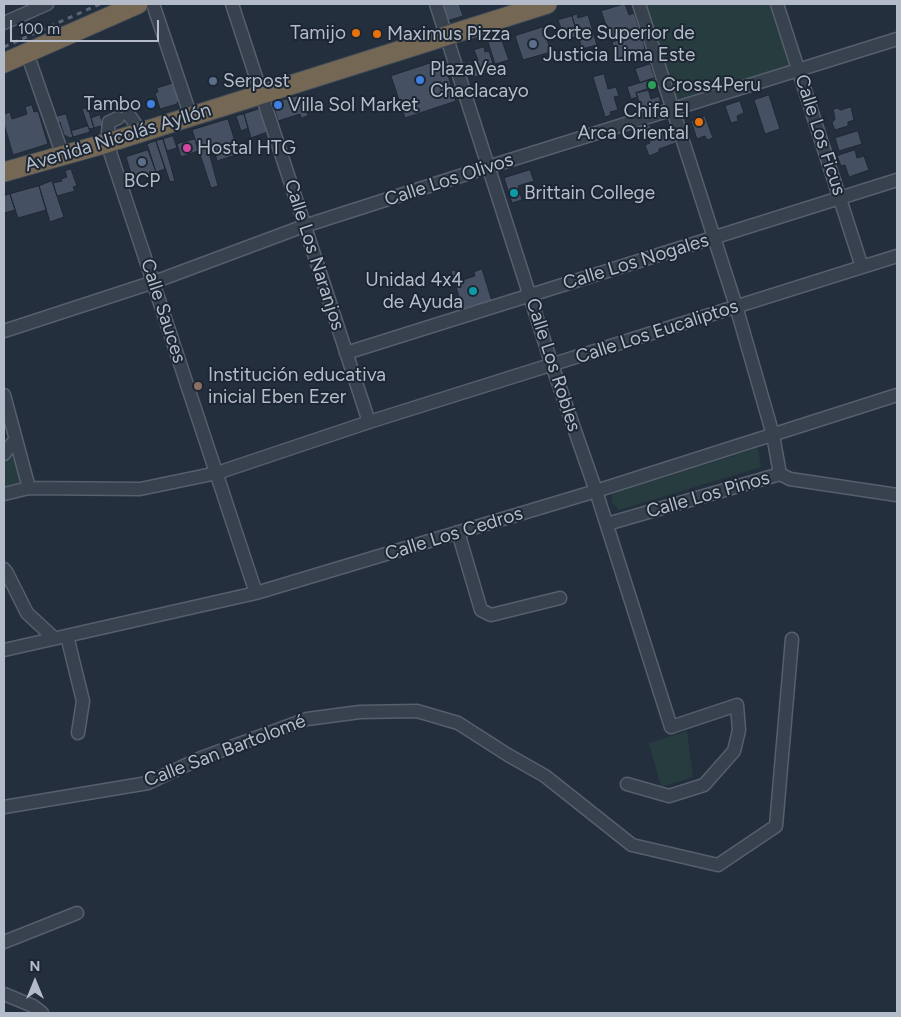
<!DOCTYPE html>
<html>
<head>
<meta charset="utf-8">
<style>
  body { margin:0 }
  #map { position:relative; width:901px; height:1017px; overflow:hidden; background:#242f3e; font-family:Figtree,sans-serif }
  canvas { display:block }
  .frame { position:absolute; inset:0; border:5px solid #b4bcc9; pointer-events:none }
  .north { position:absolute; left:10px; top:957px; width:50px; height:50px; -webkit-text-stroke:4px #1d2633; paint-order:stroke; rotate:0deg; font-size:14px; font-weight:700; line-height:20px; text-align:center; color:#b4bcc9 }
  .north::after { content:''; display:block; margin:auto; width:18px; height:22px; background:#b4bcc9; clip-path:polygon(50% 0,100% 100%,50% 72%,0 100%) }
  .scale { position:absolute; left:10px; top:20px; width:149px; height:22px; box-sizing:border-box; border:2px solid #b4bcc9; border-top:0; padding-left:6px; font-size:15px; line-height:18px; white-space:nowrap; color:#b4bcc9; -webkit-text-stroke:4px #1d2633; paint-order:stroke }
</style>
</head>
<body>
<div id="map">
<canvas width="901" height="1017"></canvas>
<div class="frame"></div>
<div class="north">N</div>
<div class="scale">100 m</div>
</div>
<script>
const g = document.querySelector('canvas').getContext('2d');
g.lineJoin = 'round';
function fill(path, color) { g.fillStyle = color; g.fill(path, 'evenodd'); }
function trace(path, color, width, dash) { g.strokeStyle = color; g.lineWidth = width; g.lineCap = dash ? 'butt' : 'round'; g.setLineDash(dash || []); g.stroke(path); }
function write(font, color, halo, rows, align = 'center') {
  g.font = font + ' Figtree,sans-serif'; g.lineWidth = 4; g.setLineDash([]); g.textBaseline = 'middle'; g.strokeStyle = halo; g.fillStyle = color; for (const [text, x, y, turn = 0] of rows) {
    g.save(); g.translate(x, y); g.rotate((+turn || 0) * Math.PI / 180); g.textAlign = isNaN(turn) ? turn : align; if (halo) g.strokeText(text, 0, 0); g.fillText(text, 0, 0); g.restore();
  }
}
fill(new Path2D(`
  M644,4H769L790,68L677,104Z
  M758,448L761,467L619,510L612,502V494Z
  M13,451L21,484L4,488V462Z
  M687,731L693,777L661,787L649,743Z`), '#263c3f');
const building = new Path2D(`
  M442,4H459L463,16L447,21Z
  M625,4L629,15L634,13L641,33L612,42L601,11Z
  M577,14L578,18L588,15L597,45L582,49L572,16Z
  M572,16L578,36L572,38L570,32L563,34L558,20Z
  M543,27L551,52L523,60L515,36Z
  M641,33L645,49L617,59L612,42Z
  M501,38L509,60L495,64L488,42Z
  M484,47L485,52L489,51L495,70L472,78L467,63L470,61L472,66L476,65L474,61L478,60L474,50Z
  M443,59L456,101L405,118L391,76Z
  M650,64L655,78L640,83L635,69Z
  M604,74L608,89L616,87L619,96L614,97L618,110L610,112L611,115L605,117L593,77Z
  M655,78L658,88L636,93L638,97L631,99L627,87Z
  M174,83L179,99L177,104L160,109L155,93L158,92L157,88Z
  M648,89L651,99L659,96L661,104L642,110L636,93Z
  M301,95L308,116L301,118L300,114L278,121L274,107L276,102Z
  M769,95L780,129L765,134L754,100Z
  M123,100L129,118L119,121L113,103Z
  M740,101L744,113L737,116L738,121L731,123L725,106Z
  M32,105L34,112L38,111L48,144L13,155L4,124V114L10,112L12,119L27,114L25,107Z
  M851,107L854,120L848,122V126L835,130L832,123L835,119L833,109L838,108L840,110Z
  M88,108L94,128L89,129L82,109Z
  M259,109L262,111L267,132L251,138L244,114Z
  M66,114L73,137L70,138L64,135L60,122H57L55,117Z
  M244,114L248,128L241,131L236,116Z
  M100,115L104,127L101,128L100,126L94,128L91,118Z
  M705,116L713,138L707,140L705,136L697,139L691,121Z
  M228,119L239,154L217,161L214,150L209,152L218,186L211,188L192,130Z
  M650,125L653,132L662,129L665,139L674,136L676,143L659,149V152L649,156L645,145L650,143L645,127Z
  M88,126L90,132L73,137L71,131Z
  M858,131L862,144L839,151L835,138Z
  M173,136L177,148L167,151L163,139Z
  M163,139L175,181L170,182L156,141Z
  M195,139L198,151L181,157L177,144Z
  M156,141L165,169L156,172L147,144Z
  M148,150L156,172L133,180L126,157Z
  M855,150L857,158L864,156L869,170L849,177L845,165L841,166L837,156Z
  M71,169L77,186L73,187L75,191L57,196L53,183L62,181L61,179L67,177L65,171Z
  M530,170L534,181L518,186L522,200L512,203L504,178Z
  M52,181L64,217L50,222L39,186Z
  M39,186L46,210L18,218L10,194Z
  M10,194L15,210L4,213V196Z
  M482,269L492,301L463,309L451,271L455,270L459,281L475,276L474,272Z`);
fill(building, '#455162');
trace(building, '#1f2835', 1);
const minor = new Path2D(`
  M153,4L191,117
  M232,4L369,422
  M436,4L552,365L596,491L671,727L737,705L739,730L734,751L704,785L669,796L627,784
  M639,4L736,306L773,435L780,474
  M777,4L862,267
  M4,23L47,4
  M27,53L63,156
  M128,115H129L141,132
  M118,118L109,122L107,143L256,593
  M4,331L154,282L304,226L488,167L897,39
  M346,353L897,180
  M4,395L29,488
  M4,454L15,440
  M4,494L29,488L140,489L217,473L369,422L897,256
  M607,524L780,474L790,479L897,495
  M458,532L481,610L491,615L560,598
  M4,569L7,573L27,613L54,638
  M67,636L83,701L78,733
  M4,650L256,593L596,491L897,395
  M4,807L148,783L201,758L307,719L360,712L417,711L458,723L508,755L545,776L632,845L718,865L776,826L792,639
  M4,942L77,913
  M4,994L33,1006L42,1013`);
const highway = new Path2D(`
  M4,63L138,4
  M4,172L107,143L547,4`);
trace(minor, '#565f6c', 15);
trace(highway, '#434c59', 21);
trace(minor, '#38414e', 12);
trace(highway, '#746855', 19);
trace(new Path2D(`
  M4,47L100,4`), '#5a6575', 3, [5, 5]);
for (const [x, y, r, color] of [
  [356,33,5,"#e8710a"],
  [377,34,5,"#e8710a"],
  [533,44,5,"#5c6f8a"],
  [420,80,5,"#3f7fe0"],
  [213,81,5,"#5c6f8a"],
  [652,85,5,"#2e9e5b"],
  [151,104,5,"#3f7fe0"],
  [278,105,5,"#3f7fe0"],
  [699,122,5,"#e8710a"],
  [187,148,5,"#d1479c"],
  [142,162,5,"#5c6f8a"],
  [514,193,5,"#0f9aa8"],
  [473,291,5,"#0f9aa8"],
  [198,386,5,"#8d6e63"]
]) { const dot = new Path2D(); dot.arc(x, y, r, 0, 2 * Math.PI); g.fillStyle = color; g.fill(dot); trace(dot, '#1d2633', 2); }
write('19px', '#b4bcc9', '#1d2633', [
  ["Tamijo",346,33,"right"],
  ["Corte Superior de",543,33],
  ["Justicia Lima Este",543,55],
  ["Maximus Pizza",387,34],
  ["PlazaVea",430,69],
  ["Chaclacayo",430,91],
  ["Serpost",223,81],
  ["Cross4Peru",662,85],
  ["Tambo",141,104,"right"],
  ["Villa Sol Market",288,105],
  ["Chifa El",689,111,"right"],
  ["Arca Oriental",689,133,"right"],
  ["Hostal HTG",197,148],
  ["BCP",142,181,"center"],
  ["Brittain College",524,193],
  ["Unidad 4x4",463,280,"right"],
  ["de Ayuda",463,302,"right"],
  ["Institución educativa",208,375],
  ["inicial Eben Ezer",208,397]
], 'left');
write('19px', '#b4bcc9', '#1d2633', [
  ["Calle Los Ficus",820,135,72],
  ["Avenida Nicolás Ayllón",118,138,-17],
  ["Calle Los Olivos",449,180,-18],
  ["Calle Los Naranjos",314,255,72],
  ["Calle Los Nogales",636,262,-17],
  ["Calle Sauces",163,311,72],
  ["Calle Los Eucaliptos",657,332,-18],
  ["Calle Los Robles",553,365,72],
  ["Calle Los Pinos",708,495,-16],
  ["Calle Los Cedros",454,534,-17],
  ["Calle San Bartolomé",225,751,-21]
]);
</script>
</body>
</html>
